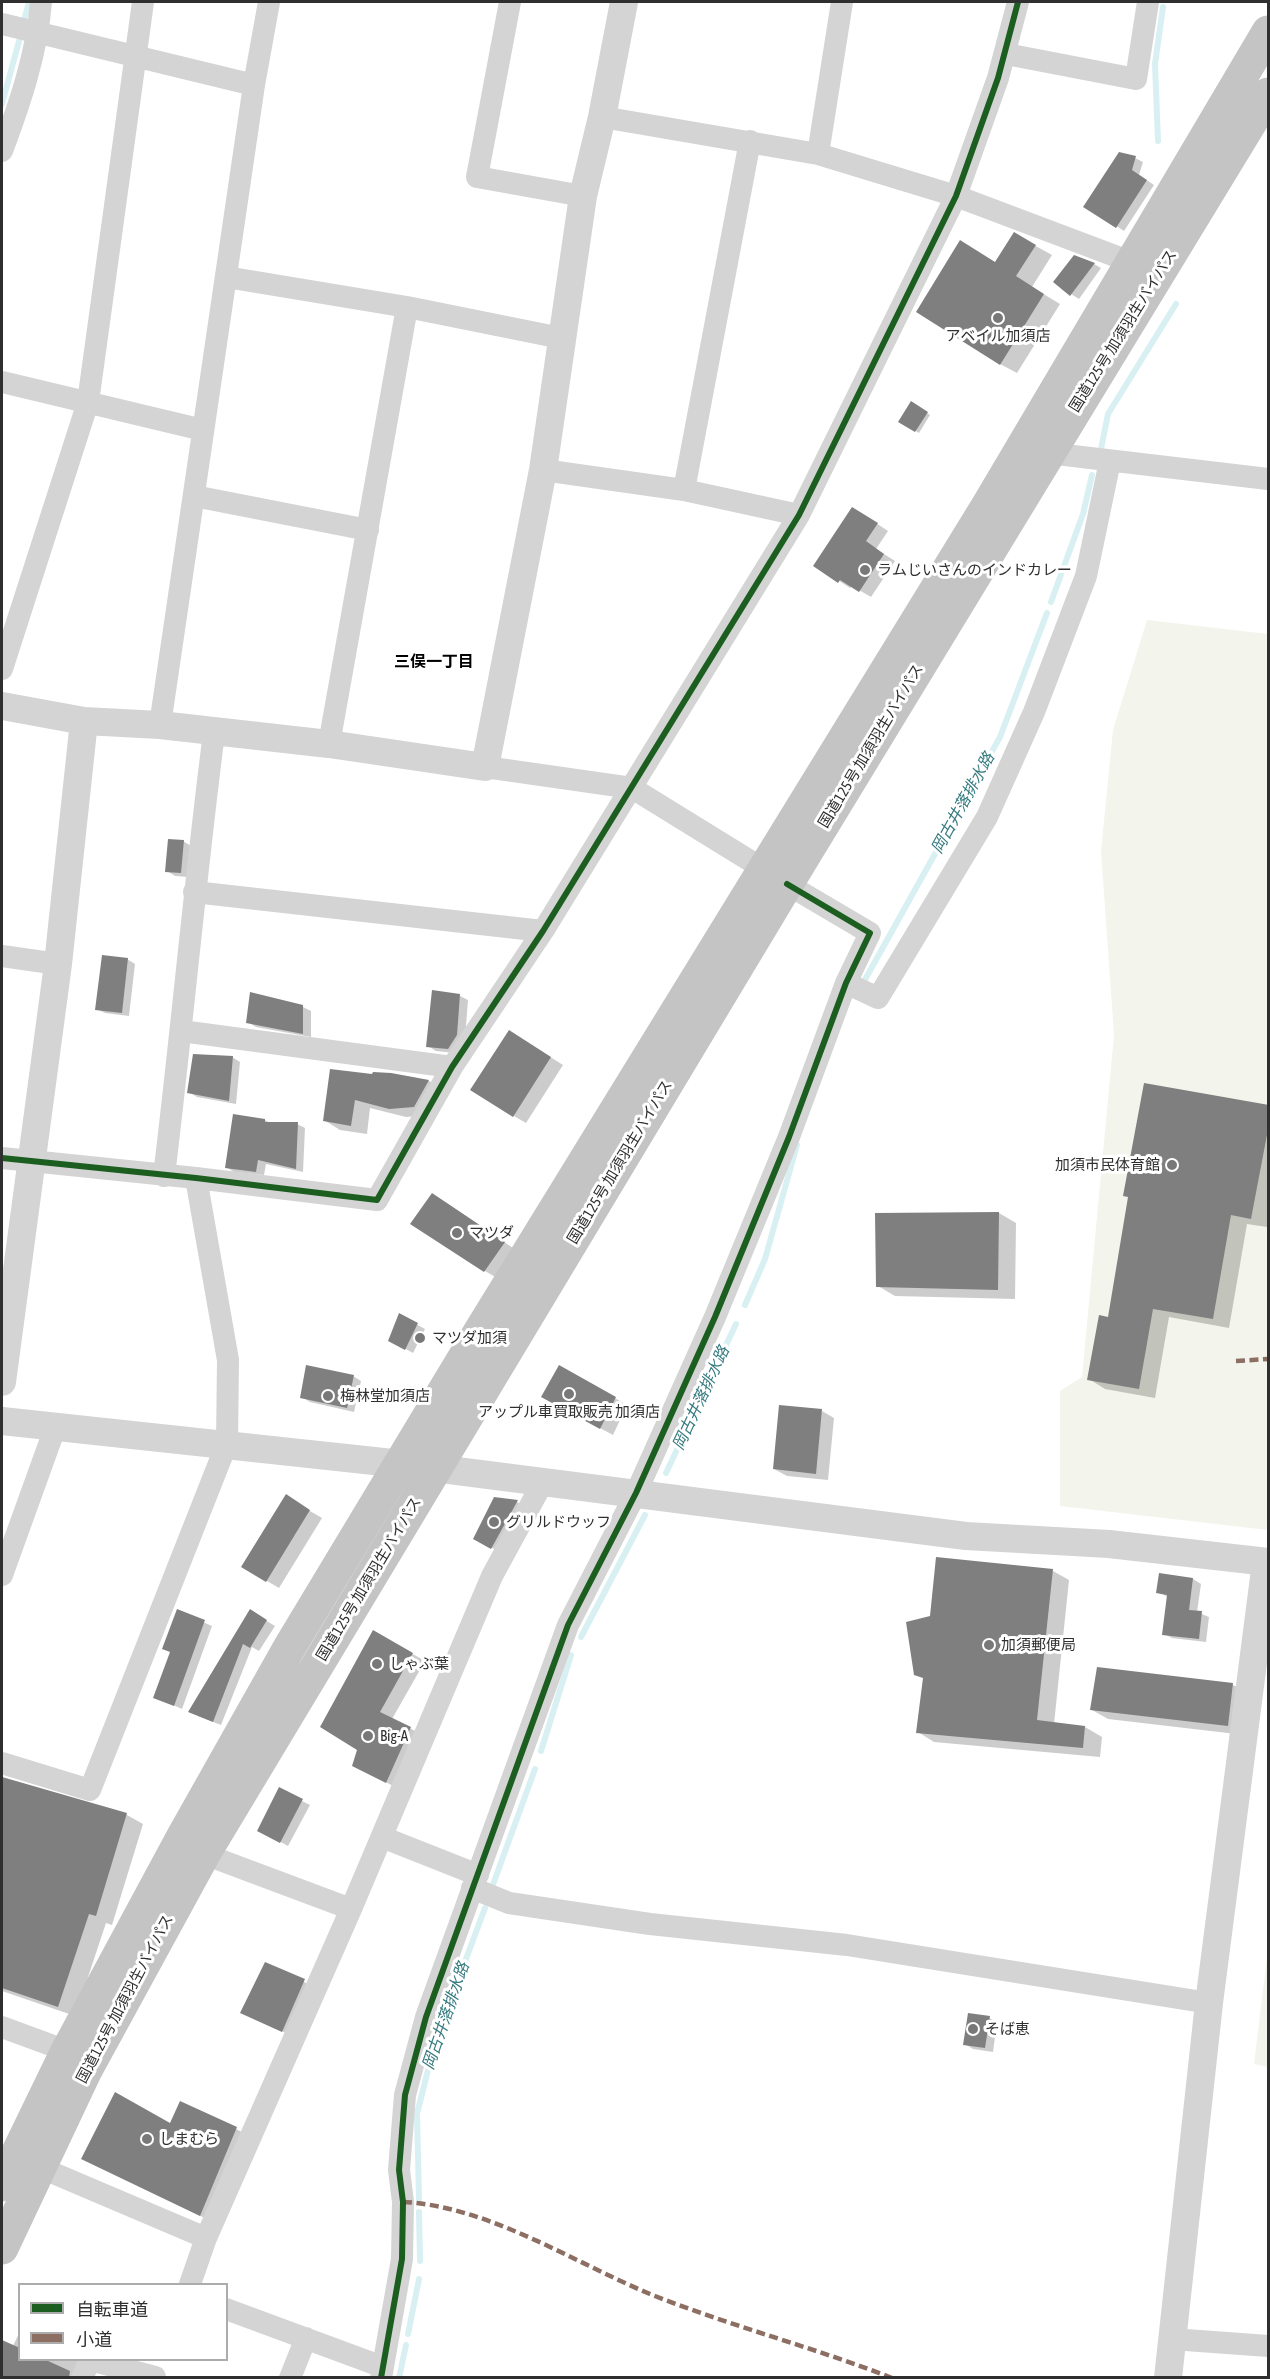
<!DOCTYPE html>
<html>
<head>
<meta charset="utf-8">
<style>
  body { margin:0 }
  #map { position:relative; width:1270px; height:2379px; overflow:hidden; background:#fff; font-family:"Asap Condensed","Noto Sans JP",sans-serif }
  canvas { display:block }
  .frame { position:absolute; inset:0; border:3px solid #2f2f2f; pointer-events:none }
  .legend { position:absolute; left:18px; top:2283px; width:210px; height:78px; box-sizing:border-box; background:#fff; border:2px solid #acacac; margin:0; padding:8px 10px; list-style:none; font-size:18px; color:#2f2f2f }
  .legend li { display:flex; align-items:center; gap:12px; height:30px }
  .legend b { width:30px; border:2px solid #acacac }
</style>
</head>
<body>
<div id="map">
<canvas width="1270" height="2379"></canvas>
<div class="frame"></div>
<ul class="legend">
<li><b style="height:8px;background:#1b5e20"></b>自転車道</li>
<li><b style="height:8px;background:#8d6e63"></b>小道</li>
</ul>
</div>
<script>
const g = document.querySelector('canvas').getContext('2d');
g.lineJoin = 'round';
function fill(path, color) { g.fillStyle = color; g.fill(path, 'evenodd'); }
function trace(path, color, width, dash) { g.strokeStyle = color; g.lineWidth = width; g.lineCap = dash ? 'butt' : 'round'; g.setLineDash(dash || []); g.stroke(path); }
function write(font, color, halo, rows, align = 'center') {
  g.font = font + ' "Asap Condensed","Noto Sans JP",sans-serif'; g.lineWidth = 6; g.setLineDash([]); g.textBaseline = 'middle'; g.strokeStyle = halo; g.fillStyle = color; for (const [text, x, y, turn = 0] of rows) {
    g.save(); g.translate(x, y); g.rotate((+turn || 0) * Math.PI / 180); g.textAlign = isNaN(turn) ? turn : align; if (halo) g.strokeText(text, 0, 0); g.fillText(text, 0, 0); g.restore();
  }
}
fill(new Path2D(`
  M1147,620L1268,634V1530L1060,1506V1391L1082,1377L1114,1035L1101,851L1113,730Z
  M1268,1949V2067L1254,2064Z`), '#f3f5ec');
fill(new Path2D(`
  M1135,158L1143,162L1139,175L1154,185L1124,231L1086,206Z
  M1014,234L1052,255L1032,287L1060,304L1017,373L1000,364L996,263Z
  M1094,264L1101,268L1079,299L1071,294Z
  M911,403L930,415L919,433L900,421Z
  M864,515L888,531L876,549L895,561L871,597L852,586L850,588L815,565Z
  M183,841L191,846L189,877L175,876L167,871Z
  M127,959L135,964L129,1016L105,1013L97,1009Z
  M460,996L468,1000L465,1039L456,1053L436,1051L428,1046Z
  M303,1007L311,1011V1037L256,1027L248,1022Z
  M522,1039L563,1065L526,1123L514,1116Z
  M232,1057L240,1062L236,1104L197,1097L189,1092Z
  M374,1073L412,1077L429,1081L444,1090L430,1115L406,1117L370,1108L367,1134L340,1130L324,1120Z
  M1268,1107V1221L1267,1227L1247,1224L1229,1328L1169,1317L1155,1398L1105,1389L1089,1379L1109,1319Z
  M265,1120L270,1123L297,1124L305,1128L303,1172L266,1164L264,1175L234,1172L226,1167Z
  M445,1202L516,1250L497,1278L485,1271Z
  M999,1213L1016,1223L1015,1299L895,1296L878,1286Z
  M400,1315L425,1329L413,1353L390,1340Z
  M560,1367L627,1405L613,1435L555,1404Z
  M353,1376L361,1381L354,1412L310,1402L302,1397Z
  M822,1411L834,1418L828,1480L787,1476L774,1469Z
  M494,1499L517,1502L525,1506L500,1552L475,1539Z
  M298,1504L322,1518L279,1588L243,1567Z
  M1053,1571L1069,1580L1054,1724L1085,1727L1102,1737L1100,1757L934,1742L918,1732L932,1617Z
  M1193,1579L1201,1584L1197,1612L1209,1617L1206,1642L1172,1638L1164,1634L1168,1597L1158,1592Z
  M178,1611L212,1626L182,1709L155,1697L171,1652Z
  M250,1611L275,1626L259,1651L252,1647L221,1725L198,1716Z
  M374,1632L425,1661L392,1719L423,1735L399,1789L366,1772L359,1749Z
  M1098,1668L1233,1685L1250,1694L1245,1735L1108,1719L1092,1710Z
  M2,1777L127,1815L143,1824L112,1925L106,1923L75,2016L2,1991Z
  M302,1801L310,1805L288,1846L259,1830Z
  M265,1964L317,1988L295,2037L254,2019Z
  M989,2018L997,2022L993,2052L973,2049L965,2044Z
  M171,2125L236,2129L253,2138L217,2224L83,2159Z
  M20,2331V2360H86L78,2378H2V2341L13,2346Z`), '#0003');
trace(new Path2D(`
  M23,24L29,2
  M2,104L19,41
  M1158,141L1155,64L1163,7
  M1101,449L1108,414L1176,304
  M1051,602L1083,514L1092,475
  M862,985L1000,737L1047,613
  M745,1305L765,1259L797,1145
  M666,1473L736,1324
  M581,1637L645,1515
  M541,1751L571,1655
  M491,1890L535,1769
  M419,2199L417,2114L435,2042L485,1908
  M419,2212L420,2261
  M408,2334L419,2279
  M399,2378L406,2345`), '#d8f0f2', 6);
fill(new Path2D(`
  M1119,152L1136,156L1132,170L1147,180L1116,228L1083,207Z
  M1014,232L1036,245L1016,276L1044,294L1000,365L916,312L960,240L995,262Z
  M1074,255L1095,263L1070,296L1053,282Z
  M911,401L928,412L915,432L898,422Z
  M852,507L878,523L866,541L884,554L859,592L840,580L838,583L813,566Z
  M168,839L184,840L181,873L165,872Z
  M102,955L128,958L122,1013L95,1010Z
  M432,990L460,994L457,1035L448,1049L426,1047Z
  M250,992L303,1005V1034L246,1023Z
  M509,1030L551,1057L513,1117L470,1090Z
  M193,1054L233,1056L229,1101L187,1093Z
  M330,1069L372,1074L373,1072L391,1073L429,1080L414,1107L389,1109L355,1100L351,1126L323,1121Z
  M1144,1083L1269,1105V1124L1251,1219L1231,1215L1213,1319L1153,1309L1139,1389L1087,1380L1099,1315L1108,1317L1128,1197L1123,1196Z
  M233,1114L265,1119V1122H298L296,1169L258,1160L256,1172L225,1168Z
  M432,1193L505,1242L484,1272L410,1224Z
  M999,1212L998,1290L876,1287L875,1213Z
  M399,1313L418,1323L405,1350L388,1341Z
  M306,1365L354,1375L347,1408L300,1398Z
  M559,1365L616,1397L600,1429L541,1397Z
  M779,1405L822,1409L816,1474L773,1469Z
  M286,1494L310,1510L266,1582L241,1567Z
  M494,1497L518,1500L491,1549L473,1539Z
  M936,1557L1053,1569L1037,1720L1085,1726L1083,1748L916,1733L923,1678L914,1675L906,1622L930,1616Z
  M1159,1573L1193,1578L1189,1610L1202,1611L1199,1639L1162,1635L1167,1595L1156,1593Z
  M177,1609L205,1620L174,1706L153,1698L170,1652L162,1649Z
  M250,1609L267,1620L250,1648L243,1644L213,1722L188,1712Z
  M373,1630L413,1653L380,1712L411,1727L386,1783L352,1766L357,1750L320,1727Z
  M1097,1667L1233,1683L1228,1726L1090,1710Z
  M2,1777L127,1813L96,1916L89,1914L58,2007L2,1988Z
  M279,1787L303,1799L280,1843L257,1831Z
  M265,1962L305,1979L282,2032L240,2013Z
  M968,2013L990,2016L985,2048L963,2045Z
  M115,2092L170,2123L180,2101L237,2127L200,2216L81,2159Z
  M2,2340L20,2348V2360H46L70,2371L69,2378H2Z`), '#7f7f7f');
trace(new Path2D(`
  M510,2L477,177L583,196
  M2,24L254,85
  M1006,54L1136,79L1148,2
  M602,117L818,154L956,196L1131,262
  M2,151C20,103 37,53 41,2
  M818,154L842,2
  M226,277L407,307L561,338
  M2,382L203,430
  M1048,453L1268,479
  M543,470L684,490L799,515
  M684,490L750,141
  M194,496L368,530
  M2,669L88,402L143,2
  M160,725L254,85L269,2
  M329,744L407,307
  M485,767L632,788L765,870
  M194,892L543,931
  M2,956L58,964
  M846,983L878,998L987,817L1034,712L1086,576L1110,461
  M181,1031L452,1067
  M2,1158L196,1178L377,1200L452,1067L543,931L799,515L956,196L998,78L1018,2
  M164,1176C182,1028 195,880 214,733
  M2,1575L55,1428
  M2,1763L90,1790L227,1443L228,1360L196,1178
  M382,1837L478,1875
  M204,1854L351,1909
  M472,1888L509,1903L650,1924L847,1945L1209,2003
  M2,2027L67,2051
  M39,2167L206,2238
  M190,2284L206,2238L351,1909L492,1576L543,1482
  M226,2309L383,2367
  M1172,2339L1268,2346
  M82,2378L90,2360L155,2377
  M290,2378L306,2338
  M381,2378L402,2259L403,2202L399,2170L405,2095L426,2017L568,1625L636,1493L715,1317L789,1137L846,983L870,933L787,884`), '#d4d4d4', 22);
trace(new Path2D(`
  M2,706L84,721L160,725L329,744L485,767L543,470L583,196L602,117L624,2
  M2,1382L58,964L84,721
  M2,1421L402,1464L966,1536L1109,1544L1268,1562
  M1168,2378L1209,2003L1266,1562`), '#d4d4d4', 28);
trace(new Path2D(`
  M2,2185L67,2051L183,1836L289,1648L480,1331L988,505L1268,32
  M2,2248L86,2070L204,1854L787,884L1268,94`), '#c4c4c4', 33);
trace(new Path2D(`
  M1236,1361L1268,1359
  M403,2202C488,2206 573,2262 650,2294C730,2326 813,2347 892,2378`), '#8d6e63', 4.5, [9, 4.5]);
trace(new Path2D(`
  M2,1158L196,1178L377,1200L452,1067L543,931L799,515L956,196L998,78L1018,2
  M381,2378L402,2259L403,2202L399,2170L405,2095L426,2017L568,1625L636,1493L715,1317L789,1137L846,983L870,933L787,884`), '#1b5e20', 6);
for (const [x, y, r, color] of [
  [998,318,6,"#787878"],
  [865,570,6,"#787878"],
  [1172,1165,6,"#787878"],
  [457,1233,6,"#787878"],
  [420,1338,6,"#787878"],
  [569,1394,6,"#787878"],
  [328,1396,6,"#787878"],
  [494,1522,6,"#787878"],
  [989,1645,6,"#787878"],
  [377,1664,6,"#787878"],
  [368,1736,6,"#787878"],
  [973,2029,6,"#787878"],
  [147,2139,6,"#787878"]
]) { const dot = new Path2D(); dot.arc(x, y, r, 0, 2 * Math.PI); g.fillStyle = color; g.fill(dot); trace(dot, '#fff', 2); }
write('15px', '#2f2f2f', '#fff', [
  ["国道125号 加須羽生バイパス",1123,331,-58],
  ["国道125号 加須羽生バイパス",871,746,-59],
  ["国道125号 加須羽生バイパス",620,1162,-59],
  ["国道125号 加須羽生バイパス",369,1579,-59],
  ["国道125号 加須羽生バイパス",125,1999,-62]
]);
write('15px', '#2f2f2f', '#fff', [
  ["アベイル加須店",998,336,"center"],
  ["ラムじいさんのインドカレー",877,570],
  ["加須市民体育館",1160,1165,"right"],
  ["マツダ",469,1233],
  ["マツダ加須",432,1338],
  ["梅林堂加須店",340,1396],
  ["アップル車買取販売 加須店",569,1412,"center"],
  ["グリルドウッフ",506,1522],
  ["加須郵便局",1001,1645],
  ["しゃぶ葉",389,1664],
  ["Big-A",380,1736],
  ["そば恵",985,2029],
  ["しまむら",159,2139]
], 'left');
write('bold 16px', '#000', '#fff', [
  ["三俣一丁目",434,662]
]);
write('italic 16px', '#357b7f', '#fff', [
  ["岡古井落排水路",963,803,-61],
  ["岡古井落排水路",701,1398,-65],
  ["岡古井落排水路",446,2016,-71]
]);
</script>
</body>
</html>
